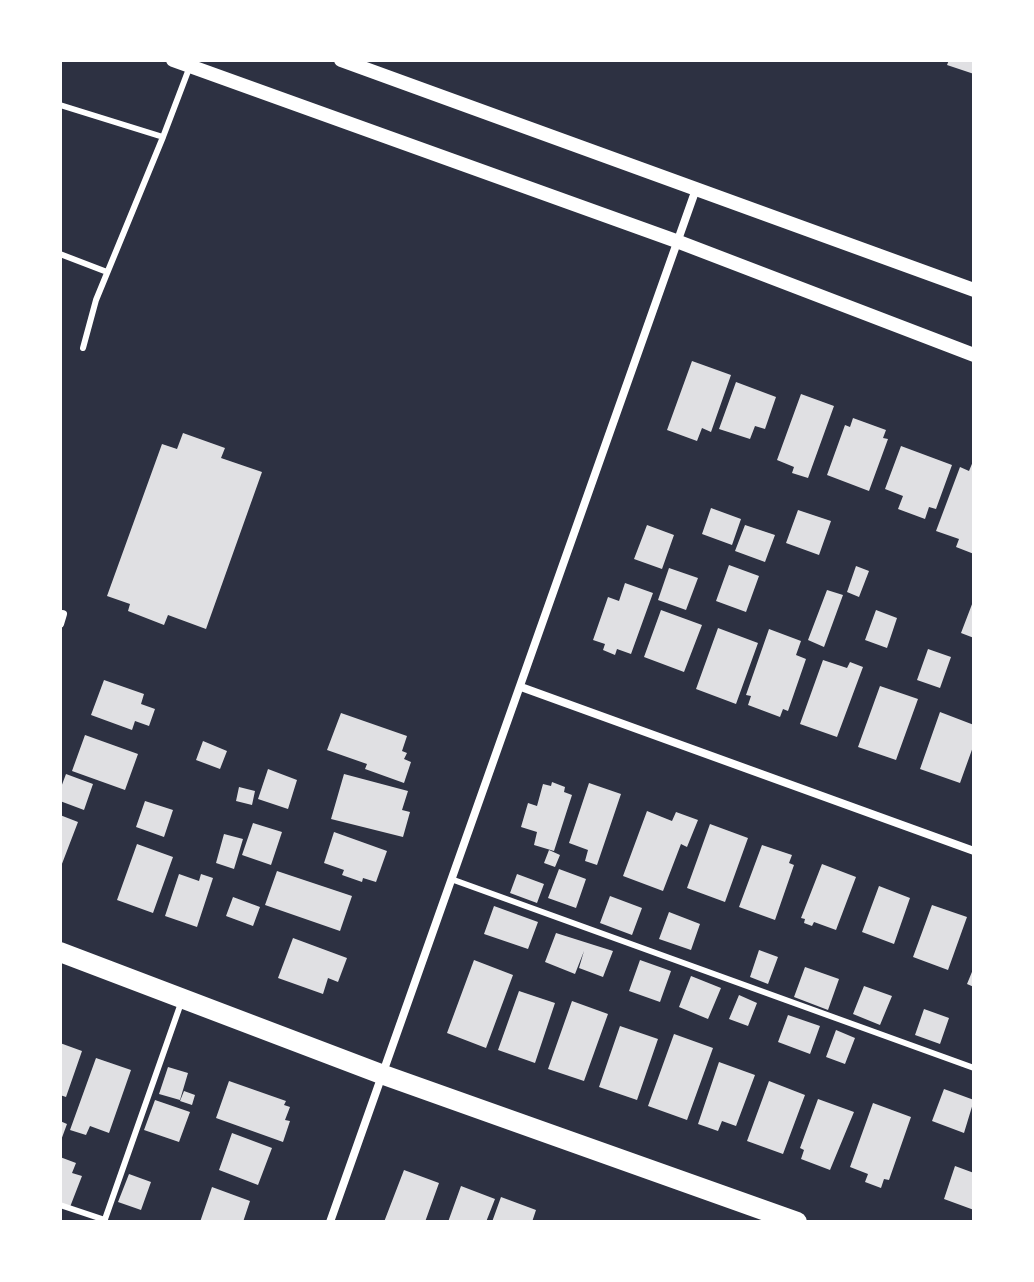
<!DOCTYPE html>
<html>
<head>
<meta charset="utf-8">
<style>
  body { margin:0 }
  #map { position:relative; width:1034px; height:1282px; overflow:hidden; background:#2d3142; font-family:"IBM Plex Sans",sans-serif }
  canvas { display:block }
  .frame { position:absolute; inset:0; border:62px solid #fff; pointer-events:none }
</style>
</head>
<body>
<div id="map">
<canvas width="1034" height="1282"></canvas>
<div class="frame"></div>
</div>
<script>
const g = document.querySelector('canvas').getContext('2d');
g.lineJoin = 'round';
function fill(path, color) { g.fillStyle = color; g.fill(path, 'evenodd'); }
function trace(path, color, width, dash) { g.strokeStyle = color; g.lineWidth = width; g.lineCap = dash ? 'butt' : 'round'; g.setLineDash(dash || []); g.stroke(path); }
fill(new Path2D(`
  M949,60H974V74L947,65Z
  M692,361L731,375L711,432L702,428L697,441L667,430Z
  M736,382L776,397L765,429L755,426L750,439L719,429Z
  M801,394L834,406L808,478L792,473L794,467L777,460Z
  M853,418L886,430L883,438L888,439L869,491L827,475L845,425L850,427Z
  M183,433L225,448L221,458L262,472L206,629L168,615L164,625L128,611L130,604L107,596L162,444L177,449Z
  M901,446L952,465L936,509L929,507L925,519L898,509L903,496L885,489Z
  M974,459V554L956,547L959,539L936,531L960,467L969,471Z
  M711,508L741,519L732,545L702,534Z
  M798,510L831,521L819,555L786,543Z
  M647,525L674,535L662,569L634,559Z
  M745,525L775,535L765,562L735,551Z
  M729,565L759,576L746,612L716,601Z
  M856,566L869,571L859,597L847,592Z
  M669,568L698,578L686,610L658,600Z
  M625,583L653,593L631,654L617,649L615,655L603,650L605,644L593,640L608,597L619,601Z
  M827,590L843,595L824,647L808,640Z
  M974,599V638L961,633Z
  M661,610L702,625L684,672L644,657Z
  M876,610L897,618L887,648L865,640Z
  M718,628L758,643L736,704L696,689Z
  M769,629L801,641L796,655L806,659L788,711L783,709L780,717L748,705L751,696L746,695Z
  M928,649L951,657L940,688L917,680Z
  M823,660L847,668L850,662L863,667L837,737L800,724Z
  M104,680L144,694L141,704L155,709L149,726L135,721L132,730L91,715Z
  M880,686L918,699L896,760L858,747Z
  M940,712L974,725V744L960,783L920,769Z
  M341,713L407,736L402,751L407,753L404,759L411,762L404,783L365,769L367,764L327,750Z
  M85,735L138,754L125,790L72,771Z
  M203,741L227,751L220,769L196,760Z
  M268,769L297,780L288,809L258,799Z
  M66,774L93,784L84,810L60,801V790Z
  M344,774L408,791L402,810L410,812L403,837L331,819Z
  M552,782L565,787L564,792L572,795L554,851L534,845L537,832L521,827L528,803L537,806L543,784L551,786Z
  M589,783L621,794L597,865L585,861L588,850L569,843Z
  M239,787L255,791L252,805L236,801Z
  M145,801L173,810L164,837L136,827Z
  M647,811L672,821L676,812L698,820L687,847L681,844L663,891L623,876Z
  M60,815L78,822L60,869Z
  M253,823L282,832L271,865L242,855Z
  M710,824L748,838L725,902L687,888Z
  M334,832L387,851L376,882L363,878L362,882L342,875L344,870L324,863Z
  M224,834L243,839L234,869L216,863Z
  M137,844L173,857L153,913L117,900Z
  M762,845L792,855L789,863L794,865L775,920L739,907Z
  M549,850L560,855L555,867L544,863Z
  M822,864L856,877L836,930L814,922L812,926L804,923L805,919L801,918Z
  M559,869L586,879L576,908L548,898Z
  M277,871L352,896L340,931L265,905Z
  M179,874L199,881L201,874L213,878L197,927L165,916Z
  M517,874L544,884L537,903L510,893Z
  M879,886L910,898L894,944L862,932Z
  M610,896L642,908L632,935L600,923Z
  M233,897L260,907L253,926L226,916Z
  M932,905L967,917L948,970L913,957Z
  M494,906L538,922L528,949L484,934Z
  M669,912L700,924L691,950L659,939Z
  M556,933L613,951L603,977L579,968L584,951L575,974L545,962Z
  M293,938L347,958L338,982L328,978L323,994L278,978Z
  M759,950L778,957L768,984L750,977Z
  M474,960L513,975L486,1048L447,1033Z
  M640,960L671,971L660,1002L629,991Z
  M805,967L839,979L828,1010L794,997Z
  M974,967V987L967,984Z
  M691,976L721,988L708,1019L679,1007Z
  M864,986L892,996L880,1025L853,1014Z
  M519,991L555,1003L535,1063L498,1050Z
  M739,995L757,1003L748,1026L729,1019Z
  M572,1001L608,1014L584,1081L548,1069Z
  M924,1009L949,1018L940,1044L915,1035Z
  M788,1015L820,1026L810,1054L778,1042Z
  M620,1026L658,1039L637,1100L599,1087Z
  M836,1030L855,1038L845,1064L826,1057Z
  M674,1034L713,1048L687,1120L648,1106Z
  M60,1043L82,1051L66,1097L60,1095Z
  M96,1058L131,1070L109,1133L90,1126L86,1135L70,1130Z
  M719,1062L755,1075L736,1126L722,1121L718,1131L698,1124Z
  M168,1067L188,1073L180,1100L159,1094Z
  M229,1081L286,1101L284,1105L290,1107L285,1120L290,1121L283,1142L216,1118Z
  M769,1081L805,1095L783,1154L747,1141Z
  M944,1089L974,1100L964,1133L932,1121Z
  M184,1091L195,1095L192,1105L180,1101Z
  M818,1099L854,1112L830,1170L801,1159L804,1150L800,1148Z
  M155,1100L190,1112L179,1142L144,1130Z
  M873,1103L911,1117L889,1180L884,1179L881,1188L865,1182L868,1174L850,1167Z
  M60,1121L67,1124L60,1143Z
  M232,1133L272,1148L258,1185L219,1170Z
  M60,1157L76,1163L72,1173L82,1176L70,1207L60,1203Z
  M955,1166L974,1173V1210L944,1199Z
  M404,1170L439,1183L425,1222H384Z
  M129,1174L151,1182L141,1210L118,1202Z
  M461,1186L495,1199L486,1222H448Z
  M212,1187L250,1201L243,1222H200Z
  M501,1197L536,1210L532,1222H492Z`), '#e0e0e3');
trace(new Path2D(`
  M60,105L163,137L96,300L83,348
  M163,137L190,66
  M60,254L107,272
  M451,879L974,1068
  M60,1205L105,1220
  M104,1222L181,1003`), '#fff', 6);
trace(new Path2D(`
  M60,624L63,614
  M521,687L974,851
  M330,1222L696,189`), '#fff', 8);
trace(new Path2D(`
  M173,60L679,242L974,355
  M341,60L974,290`), '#fff', 14);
trace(new Path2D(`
  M60,952L381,1074L797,1222`), '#fff', 20);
</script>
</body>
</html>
